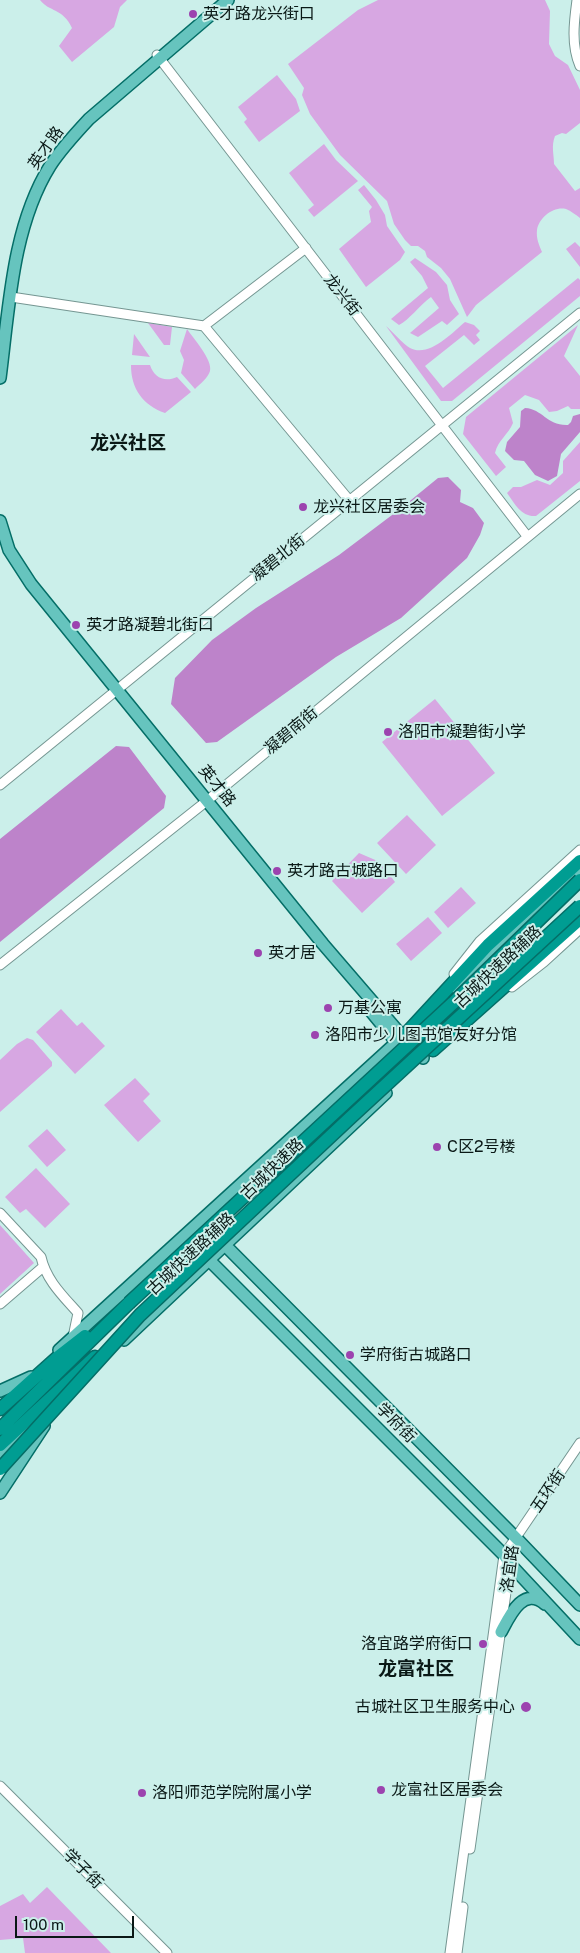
<!DOCTYPE html>
<html>
<head>
<meta charset="utf-8">
<style>
  body { margin:0 }
  #map { position:relative; width:580px; height:1953px; overflow:hidden; background:#cbefea; font-family:"Public Sans",sans-serif }
  canvas { display:block }
  .scale { position:absolute; left:15px; top:1916px; width:119px; height:22px; box-sizing:border-box; border:2px solid #0a1816; border-top:0; padding-left:6px; font-size:15px; line-height:18px; white-space:nowrap; color:#0a1816; -webkit-text-stroke:4px #cbefea; paint-order:stroke }
</style>
</head>
<body>
<div id="map">
<canvas width="580" height="1953"></canvas>
<div class="scale">100 m</div>
</div>
<script>
const g = document.querySelector('canvas').getContext('2d');
g.lineJoin = 'round';
function fill(path, color) { g.fillStyle = color; g.fill(path, 'evenodd'); }
function trace(path, color, width, dash) { g.strokeStyle = color; g.lineWidth = width; g.lineCap = dash ? 'butt' : 'round'; g.setLineDash(dash || []); g.stroke(path); }
function write(font, color, halo, rows, align = 'center') {
  g.font = font + ' "Public Sans","Noto Sans SC",sans-serif'; g.lineWidth = 4; g.setLineDash([]); g.textBaseline = 'middle'; g.strokeStyle = halo; g.fillStyle = color; for (const [text, x, y, turn = 0] of rows) {
    g.save(); g.translate(x, y); g.rotate((+turn || 0) * Math.PI / 180); g.textAlign = isNaN(turn) ? turn : align; if (halo) g.strokeText(text, 0, 0); g.fillText(text, 0, 0); g.restore();
  }
}
fill(new Path2D(`
  M40,0H127L120,7L114,27L72,62L59,46L72,28C63,8 49,12 40,0Z
  M378,0H545L550,11L549,44L555,56L568,65L580,90V123L566,134L562,133L555,136C551,146 554,154 554,164L575,191L580,188V218C576,215 571,211 566,209C554,206 539,217 537,230C536,238 539,245 542,252L476,305L467,317L450,279L441,268L427,257L425,251L418,246H411L405,240L394,224L387,201L340,155L310,114L302,95L304,88L288,64L358,10Z
  M277,75L296,99L300,111L259,142L244,122L247,119L238,107Z
  M324,144L336,160L358,181L314,217L308,210L314,205L289,173Z
  M364,185L376,200L385,215L387,226L405,252L400,260L366,287L339,249L371,222L369,211L372,207L358,190Z
  M575,242L580,247V267L566,249Z
  M415,258L436,272L447,285L450,300L459,314L447,325L442,321L418,337L410,333L439,308L431,297C420,305 409,320 399,325L391,319L428,288L422,276L410,262Z
  M578,278L580,280V296L452,401H441L386,326C394,333 402,343 410,348C429,358 452,333 465,322L474,325L480,331L476,335L480,340L474,345L464,335L425,366L443,388Z
  M148,323L172,327L170,345H164Z
  M578,325L564,356L580,376V409H571L568,406L557,411L549,412L539,400L525,395L509,408L513,423C508,435 498,440 495,453L506,467L496,476L463,434L466,417Z
  M187,329C193,338 213,360 210,371C208,378 200,384 195,389L181,373L184,360L180,351Z
  M134,334L150,357L132,355Z
  M131,365H150C154,377 164,383 177,377L191,392L165,413C143,405 131,389 131,365Z
  M580,442V481L536,516C521,517 515,504 507,493L513,487H521L537,480L550,485L563,473V461Z
  M435,699L495,773L442,816L382,742Z
  M407,815L436,845L406,874L377,843Z
  M359,853L380,862L395,882L362,913L332,881Z
  M461,887L476,903L448,928L434,912Z
  M428,917L442,933L411,961L396,944Z
  M61,1009L77,1026L82,1022L105,1046L75,1074L36,1032Z
  M27,1038L33,1040L52,1062V1066L0,1112V1060L17,1044Z
  M135,1078L150,1094L143,1101L161,1121L138,1142L104,1105Z
  M47,1129L66,1150L47,1167L28,1146Z
  M36,1168L70,1204L45,1228L26,1209L20,1213L5,1197Z
  M0,1225L34,1263L0,1294Z
  M47,1887L111,1953H25L23,1938L0,1940V1906L23,1894L30,1903Z`), '#d7a7e2');
fill(new Path2D(`
  M525,408C543,409 547,426 568,425L571,422L573,416L580,414V432L561,454L557,476L548,481L535,475L524,461L514,460L505,451L507,442L520,427L521,411Z
  M448,477L461,490L460,502L473,508L484,523L480,535L467,558L401,618L336,657L217,742L206,743L171,704L175,678L212,640L256,608L339,555L400,509L438,478Z
  M116,746L129,747L166,796L164,808L0,942V839Z`), '#bd83ca');
const minor = new Path2D(`
  M577,0C574,22 571,45 580,66
  M157,55L527,536
  M11,297L204,326L306,248
  M204,326L349,500
  M0,785L580,313
  M0,965L208,800L580,494
  M454,974L480,941L580,850
  M512,987L544,962L580,929
  M0,1213L41,1257C46,1280 63,1296 78,1313L73,1337
  M0,1304L43,1267
  M0,1786L167,1953
  M470,1849L510,1564L515,1543
  M450,1953L504,1555L580,1443
  M457,1953L463,1907`);
const major = new Path2D(`
  M0,378C9,309 12,227 50,166C61,149 75,134 89,119L228,0
  M0,521L9,550L31,584L323,944L403,1037L433,1050
  M456,988L580,871
  M369,1009L397,1043L423,1058
  M204,1224L516,1538L580,1605
  M187,1239L209,1260L504,1555L510,1564L580,1639
  M124,1340L386,1093
  M59,1350L409,1031
  M0,1391L31,1377
  M0,1455L38,1420
  M0,1493L44,1426
  M501,1632C510,1615 523,1586 545,1604`);
const highway = new Path2D(`
  M403,1037L488,945L580,861
  M433,1050L580,919
  M0,1409L58,1357L85,1336
  M0,1429L129,1303
  M0,1445L95,1357`);
trace(minor, '#759692', 11);
trace(major, '#046e67', 14);
trace(highway, '#046e67', 15);
trace(minor, '#fff', 9);
trace(major, '#66c4be', 11);
trace(highway, '#009d92', 12);
const highwayBridge = new Path2D(`
  M129,1303L453,1003L580,880
  M0,1469L140,1315L350,1118L580,906`);
trace(highwayBridge, '#046e67', 15, []);
trace(highwayBridge, '#009d92', 12);
for (const [x, y, r, color] of [
  [193,14,5,"#9c43af"],
  [303,507,5,"#9c43af"],
  [76,625,5,"#9c43af"],
  [388,732,5,"#9c43af"],
  [277,871,5,"#9c43af"],
  [258,953,5,"#9c43af"],
  [328,1008,5,"#9c43af"],
  [315,1035,5,"#9c43af"],
  [437,1147,5,"#9c43af"],
  [350,1355,5,"#9c43af"],
  [483,1644,5,"#9c43af"],
  [526,1707,6,"#9c43af"],
  [381,1790,5,"#9c43af"],
  [142,1793,5,"#9c43af"]
]) { const dot = new Path2D(); dot.arc(x, y, r, 0, 2 * Math.PI); g.fillStyle = color; g.fill(dot); trace(dot, '#cbefea', 2); }
write('16px', '#0a1816', '#cbefea', [
  ["英才路龙兴街口",203,14],
  ["龙兴社区居委会",313,507],
  ["英才路凝碧北街口",86,625],
  ["洛阳市凝碧街小学",398,732],
  ["英才路古城路口",287,871],
  ["英才居",268,953],
  ["万基公寓",338,1008],
  ["洛阳市少儿图书馆友好分馆",325,1035],
  ["C区2号楼",447,1147],
  ["学府街古城路口",360,1355],
  ["洛宜路学府街口",473,1644,"right"],
  ["古城社区卫生服务中心",515,1707,"right"],
  ["龙富社区居委会",391,1790],
  ["洛阳师范学院附属小学",152,1793]
], 'left');
write('16px', '#0a1816', '#cbefea', [
  ["英才路",46,148,-55],
  ["龙兴街",342,295,52],
  ["凝碧北街",278,558,-39],
  ["凝碧南街",291,731,-40],
  ["英才路",217,786,51],
  ["古城快速路辅路",498,967,-43],
  ["古城快速路",272,1169,-44],
  ["古城快速路辅路",191,1254,-43],
  ["学府街",396,1423,45],
  ["五环街",548,1491,-56],
  ["洛宜路",510,1569,-82],
  ["学子街",83,1869,45]
]);
write('bold 19px', '#0a1816', '#cbefea', [
  ["龙兴社区",128,443],
  ["龙富社区",416,1669]
]);
</script>
</body>
</html>
